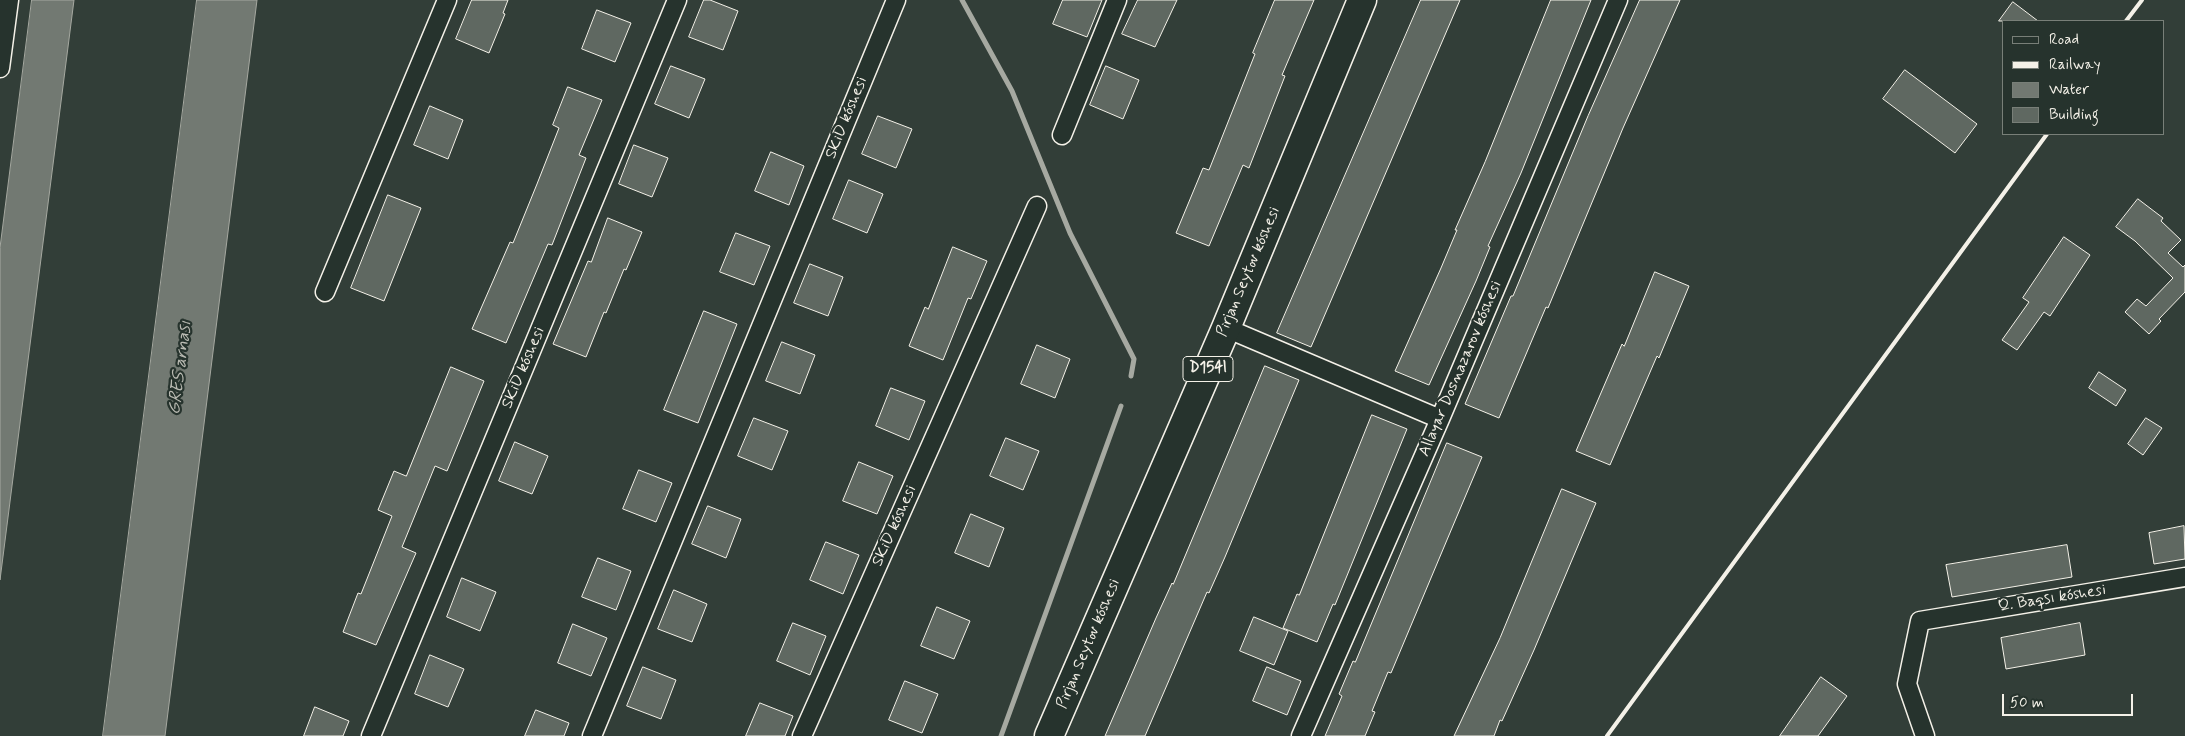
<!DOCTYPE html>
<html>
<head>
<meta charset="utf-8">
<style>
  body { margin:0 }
  #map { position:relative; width:2185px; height:736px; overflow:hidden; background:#323e38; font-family:Mynerve,sans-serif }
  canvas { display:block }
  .legend { position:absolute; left:2002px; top:20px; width:162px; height:115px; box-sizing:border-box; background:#26332d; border:1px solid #787f78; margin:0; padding:6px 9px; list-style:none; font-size:15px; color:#f4f1e8 }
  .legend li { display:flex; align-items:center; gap:10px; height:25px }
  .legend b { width:25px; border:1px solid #787f78 }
  .scale { position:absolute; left:2002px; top:694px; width:131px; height:22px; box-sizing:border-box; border:2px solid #f4f1e8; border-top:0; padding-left:6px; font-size:15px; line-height:18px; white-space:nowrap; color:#f4f1e8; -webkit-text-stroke:4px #26332d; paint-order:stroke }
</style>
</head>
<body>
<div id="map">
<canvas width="2185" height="736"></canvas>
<ul class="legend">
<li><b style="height:6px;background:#26332d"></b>Road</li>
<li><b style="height:6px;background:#f4f1e8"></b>Railway</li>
<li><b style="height:14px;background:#727972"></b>Water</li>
<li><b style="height:14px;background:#5f6861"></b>Building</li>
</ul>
<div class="scale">50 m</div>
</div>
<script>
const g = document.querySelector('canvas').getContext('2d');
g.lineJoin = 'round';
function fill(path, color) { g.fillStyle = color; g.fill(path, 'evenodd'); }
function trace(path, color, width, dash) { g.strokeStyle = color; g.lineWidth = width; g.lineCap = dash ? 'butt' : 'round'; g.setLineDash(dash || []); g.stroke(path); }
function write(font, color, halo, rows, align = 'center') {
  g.font = font + ' Mynerve,sans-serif'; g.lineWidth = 4.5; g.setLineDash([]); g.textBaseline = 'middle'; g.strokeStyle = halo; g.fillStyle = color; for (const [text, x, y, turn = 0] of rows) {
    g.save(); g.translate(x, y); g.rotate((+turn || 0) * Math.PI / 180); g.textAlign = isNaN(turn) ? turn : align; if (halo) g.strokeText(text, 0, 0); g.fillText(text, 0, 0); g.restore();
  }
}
const water = new Path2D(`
  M32,0H74L0,580V248Z
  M197,0H257L165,736H103Z`);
fill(water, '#727972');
trace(water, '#a6a9a1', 1);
trace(new Path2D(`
  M962,0L1012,91L1070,233L1134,359L1131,376
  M1001,736L1121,406`), '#a6a9a1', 5);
const building = new Path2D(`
  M472,0H508L503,13L505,14L489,53L456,39Z
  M704,0H710L738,11L723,50L689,37Z
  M1063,0H1102L1087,37L1053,24Z
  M1138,0H1177L1155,47L1122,34Z
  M1275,0H1314L1282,75L1285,76L1249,168L1243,165L1209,246L1176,233L1203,168L1209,170L1255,54L1253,53Z
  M1421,0H1460L1311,347L1277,333Z
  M1551,0H1591L1521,173L1488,246L1490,247L1476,281L1429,385L1395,371L1441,268L1457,230H1455L1485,162Z
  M1640,0H1680L1623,128L1548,308L1546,307L1499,418L1465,404L1511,296H1513L1588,116Z
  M2013,2L2038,21H1999Z
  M597,10L631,23L615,62L582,49Z
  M671,66L705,79L689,118L655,104Z
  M1106,66L1139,80L1123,119L1090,105Z
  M1905,70L1977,124L1955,153L1883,99Z
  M568,87L602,100L579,155L586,158L552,245L548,244L506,343L472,329L510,242L513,243L537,184L559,128L553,125Z
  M430,106L463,120L448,159L414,145Z
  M878,116L912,129L896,168L862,154Z
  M634,145L668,158L652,197L619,184Z
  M771,152L804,166L789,205L755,191Z
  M849,180L883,194L867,233L833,219Z
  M388,195L421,208L384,301L351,288Z
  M2138,199L2163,218L2161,221L2181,240L2168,253L2183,267L2185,265V292L2159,319L2161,321L2149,334L2125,312L2137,299L2146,306L2173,278L2135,241L2116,227Z
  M608,218L642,232L626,270L624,269L606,313L604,312L586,357L553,344L588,261L591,262Z
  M736,233L770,246L754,285L720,272Z
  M2064,237L2090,255L2050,316L2044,312L2017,350L2002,340L2029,302L2023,298Z
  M953,247L987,261L971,299L968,298L943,360L909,346L925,307L928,309Z
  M810,264L843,277L828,316L794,303Z
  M1655,272L1689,286L1659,358L1657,356L1610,465L1576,451L1622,344L1624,346Z
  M704,311L737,324L698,423L664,410Z
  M782,342L815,355L800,394L766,381Z
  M1037,345L1070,359L1055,398L1021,384Z
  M1265,366L1299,380L1225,557L1209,593L1207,592L1145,736H1105L1156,618L1172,583L1173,584Z
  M451,367L484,381L447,471L435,466L402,547L416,553L376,645L343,632L358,593L361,594L392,516L378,510L394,471L406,476Z
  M2099,372L2126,390L2116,406L2089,388Z
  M891,388L925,401L909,440L876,426Z
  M1372,415L1407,429L1335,605L1333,604L1317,642L1283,628L1297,594L1299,595Z
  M754,418L788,431L772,470L738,456Z
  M2146,418L2162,428L2143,455L2128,444Z
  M1006,438L1039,451L1023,490L990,476Z
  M515,442L548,456L532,494L499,481Z
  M1447,443L1482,457L1452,528L1391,673L1388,672L1372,711L1375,712L1365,736H1325L1342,696L1339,694L1353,661L1355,662Z
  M859,462L893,476L877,514L843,501Z
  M639,470L672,483L656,522L623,509Z
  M1562,489L1596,503L1534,650L1502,721L1500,720L1494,736H1454L1500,638Z
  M708,506L741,519L726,558L692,544Z
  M971,514L1004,528L989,567L955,553Z
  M2184,526L2185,559L2154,564L2149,533Z
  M826,542L859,555L843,594L810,580Z
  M2067,545L2072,577L1952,597L1946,565Z
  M598,558L631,571L616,610L582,597Z
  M462,578L496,592L480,631L447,617Z
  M674,590L707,604L692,642L658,629Z
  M937,607L970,621L954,659L921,646Z
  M1254,617L1288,631L1274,665L1240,651Z
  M793,623L826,636L810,675L777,661Z
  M2080,623L2085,655L2006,669L2001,638Z
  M573,624L607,638L591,676L558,663Z
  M430,655L464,669L448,707L415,694Z
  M643,667L676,680L661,719L627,706Z
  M1267,667L1301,681L1287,715L1253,701Z
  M1821,677L1847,696L1818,736H1780Z
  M905,681L938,694L922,733L889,720Z
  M760,703L793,716L785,736H746Z
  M315,707L349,721L343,736H304Z
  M536,710L569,723L564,736H525Z`);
fill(building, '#5f6861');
trace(building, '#f4f1e8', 1);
const minor = new Path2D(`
  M0,68L9,0
  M1062,135L1117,0
  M325,292L447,0
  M1226,328L1440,419
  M371,736L677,0
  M592,736L896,0
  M802,736L1037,206
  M1301,736L1440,419L1618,0
  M1925,736L1907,684L1920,621L2185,577`);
const primary = new Path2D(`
  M1049,736L1226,328L1362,0`);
trace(minor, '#f4f1e8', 21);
trace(primary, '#f4f1e8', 31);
trace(minor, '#26332d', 18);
trace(primary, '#26332d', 28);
trace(new Path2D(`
  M2126,21L2142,0
  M1607,736L2047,134`), '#f4f1e8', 4);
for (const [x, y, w] of [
  [1208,369,50]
]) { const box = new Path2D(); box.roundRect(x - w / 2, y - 12.5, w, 25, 4); g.fillStyle = '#26332d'; g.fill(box); trace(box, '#f4f1e8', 1); }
write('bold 15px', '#f4f1e8', null, [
  ["D154l",1208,369]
]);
write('16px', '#f4f1e8', '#26332d', [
  ["SKiD kóshesi",847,118,-68],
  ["Pirjan Seytov kóshesi",1249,272,-67],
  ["SKiD kóshesi",524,368,-67],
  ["Allayar Dosnazarov kóshesi",1461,369,-67],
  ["SKiD kóshesi",895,526,-66],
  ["Q. Baqsı kóshesi",2052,599,-9],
  ["Pirjan Seytov kóshesi",1089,644,-67]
]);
write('italic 18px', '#babbb3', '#26332d', [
  ["GRES arnası",181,368,-83]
]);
</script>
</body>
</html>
